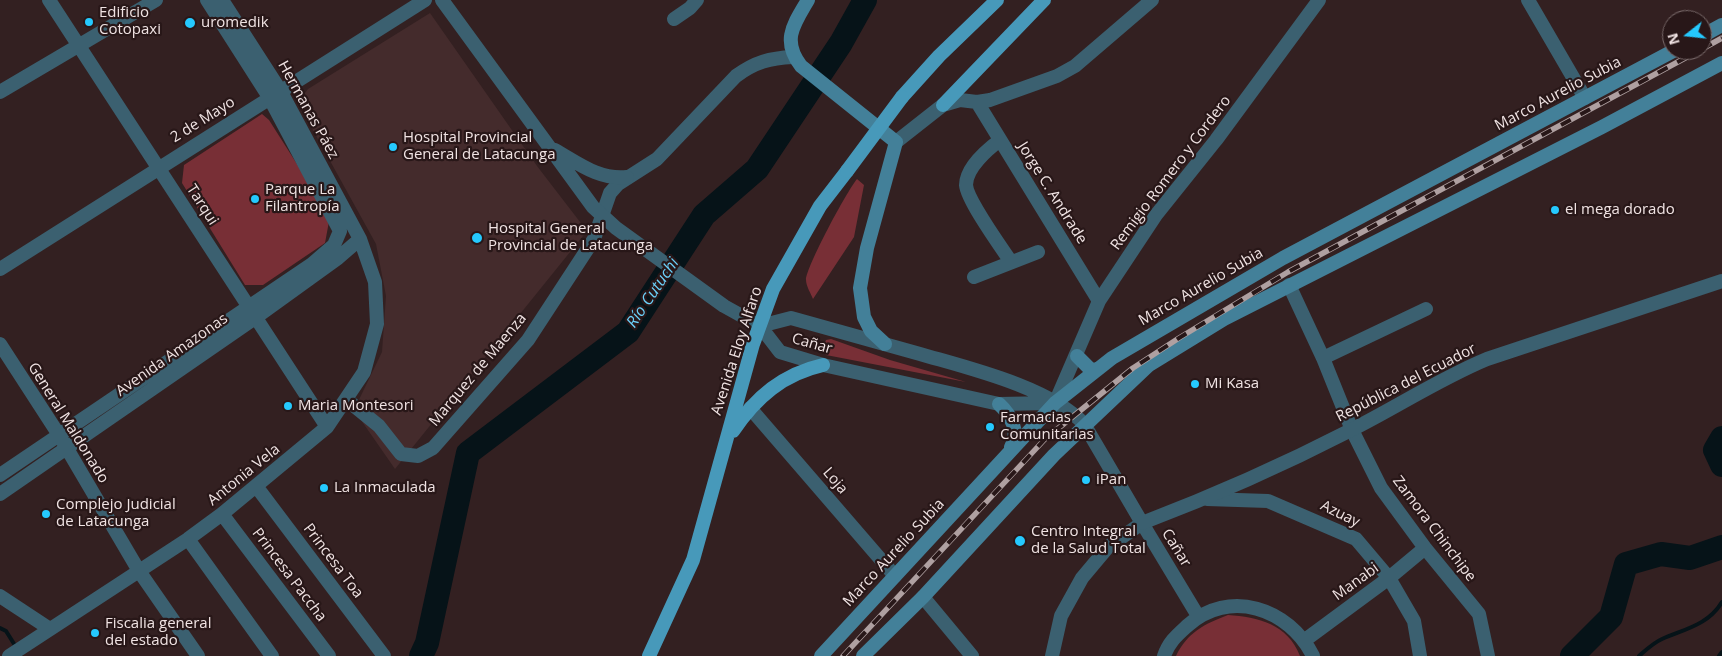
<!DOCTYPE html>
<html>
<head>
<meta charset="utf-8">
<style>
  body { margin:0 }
  #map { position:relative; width:1722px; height:656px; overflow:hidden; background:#332021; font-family:"Open Sans",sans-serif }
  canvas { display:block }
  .north { position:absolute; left:1662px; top:10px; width:50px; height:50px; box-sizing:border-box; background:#281718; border:1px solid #786969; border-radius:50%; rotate:254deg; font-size:14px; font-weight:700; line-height:20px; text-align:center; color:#f0e3e3 }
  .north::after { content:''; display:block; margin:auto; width:18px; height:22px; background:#25c9fe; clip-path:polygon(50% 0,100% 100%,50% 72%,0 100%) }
</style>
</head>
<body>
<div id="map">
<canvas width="1722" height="656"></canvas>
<div class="north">N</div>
</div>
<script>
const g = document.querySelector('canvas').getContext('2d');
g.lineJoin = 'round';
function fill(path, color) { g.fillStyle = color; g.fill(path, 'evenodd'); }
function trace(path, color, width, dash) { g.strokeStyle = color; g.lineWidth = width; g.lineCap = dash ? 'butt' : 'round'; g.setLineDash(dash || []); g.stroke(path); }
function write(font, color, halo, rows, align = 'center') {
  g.font = font + ' "Open Sans",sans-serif'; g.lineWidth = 4.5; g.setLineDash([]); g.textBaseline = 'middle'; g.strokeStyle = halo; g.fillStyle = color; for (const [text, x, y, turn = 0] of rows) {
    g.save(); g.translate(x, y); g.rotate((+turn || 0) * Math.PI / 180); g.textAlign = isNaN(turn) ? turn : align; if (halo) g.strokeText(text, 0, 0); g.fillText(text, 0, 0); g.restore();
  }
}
fill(new Path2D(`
  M430,13L537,166L587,231L395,469L354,410L382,352L386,296L376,244L308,121L302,109V97L308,89Z`), '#442b2c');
fill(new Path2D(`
  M262,114L269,120L330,216L325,243L263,285H245L182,183L184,165Z
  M857,179L864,185L854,237L813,299C811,294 806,286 806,280C806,267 847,191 857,179Z
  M831,339L890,360L966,382L826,355L822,350L826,340Z
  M1228,615C1258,617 1288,624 1300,656H1176C1187,633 1204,624 1228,615Z`), '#782f36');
trace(new Path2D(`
  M0,628L6,631L16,647
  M1639,656C1646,650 1653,643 1662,639C1685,629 1708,625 1722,602
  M1719,656L1722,652`), '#061318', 4);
trace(new Path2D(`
  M1722,438L1715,450L1722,465
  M421,656L427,643L468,453L628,332L704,215L757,169L841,43L865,0
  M1572,656L1611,617L1626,564L1661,554L1690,558L1722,547`), '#061318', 24);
trace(new Path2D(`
  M49,0L327,427
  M1528,0L1585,98
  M674,19L690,8L697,0
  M0,92L156,0
  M977,102L1099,301
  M1000,140C988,149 966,168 966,185C967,200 1001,247 1011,262
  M896,142L943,105L960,100L977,102L990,100L1057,76L1075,66L1152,0
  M0,269L425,0
  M974,277L1038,252
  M1289,285L1323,358L1352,430L1381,488L1425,548L1479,614L1488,656
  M0,344L59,435L139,571L198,656
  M1323,358L1426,309
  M347,400L379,426L401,454L418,456L433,448L528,340L594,239L610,193L618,184L657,159L736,76C755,62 770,58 793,57
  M1055,403L1099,301L1156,215L1216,140L1319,0
  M750,408L895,576
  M0,475L312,264L334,245L340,231L269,97L207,0
  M256,486L384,656
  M0,494L255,318L338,258L360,239
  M1207,499L1268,501L1356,539L1389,578L1414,621L1420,656
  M222,514L329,656
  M188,539L272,656
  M0,596L50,629
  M923,597L972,656
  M1305,640L1389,578L1425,548
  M9,656L188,539L222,514L327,427L364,372L377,324L375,282L360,239L280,90L222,0
  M1052,656L1061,616L1082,578L1108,547L1142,523L1198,616
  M1164,656C1169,642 1176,636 1187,626C1229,588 1289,608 1313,656`), '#3b6070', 14);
trace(new Path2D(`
  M442,0L593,207L616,228L724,306L760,326L780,352L823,365L999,404L1051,403
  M555,150C578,163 599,180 627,177
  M760,326L791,318C834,330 877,342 920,354C968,368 1049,387 1084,424L1142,523C1213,496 1283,465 1351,430C1397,407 1439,379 1487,359L1722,281`), '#3b6070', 14);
trace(new Path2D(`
  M808,0C794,24 781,40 801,66L896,142L867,248L860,288L864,317L871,331L885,344
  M1702,36L1722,25
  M1077,356L1090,369L1097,370
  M999,404C1011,415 1020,432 1011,447
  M821,656L1055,403L1112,358L1283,258L1675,50
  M863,656L923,597L1054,455L1149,365L1224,319L1602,127L1722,63`), '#438099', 14);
trace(new Path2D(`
  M902,97L939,56L997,0
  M943,105L1044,0
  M733,431C756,397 783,374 823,365
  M649,656L693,560L753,344L773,289L820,206L847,171`), '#4799ba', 14);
const rail = new Path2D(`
  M1702,49L1722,38
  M843,656L1045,439L1133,368L1179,338L1288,272L1700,50`);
trace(rail, '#afa0a1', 5.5);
trace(rail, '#281718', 4, [11]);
trace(new Path2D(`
  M847,171L902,97`), '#4799ba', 14);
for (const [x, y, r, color] of [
  [89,22,5,"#25c9fe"],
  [190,23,6,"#25c9fe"],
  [393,147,5,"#25c9fe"],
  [255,199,5,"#25c9fe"],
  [1555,210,5,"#25c9fe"],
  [477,238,6,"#25c9fe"],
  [1195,384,5,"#25c9fe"],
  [288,406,5,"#25c9fe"],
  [990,427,5,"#25c9fe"],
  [1086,480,5,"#25c9fe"],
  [324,488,5,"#25c9fe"],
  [46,514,5,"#25c9fe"],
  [1020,541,6,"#25c9fe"],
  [95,633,5,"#25c9fe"]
]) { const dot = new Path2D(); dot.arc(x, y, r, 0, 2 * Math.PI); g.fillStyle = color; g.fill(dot); trace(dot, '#281718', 2); }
write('15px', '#f0e3e3', '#281718', [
  ["Edificio",99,13],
  ["Cotopaxi",99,30],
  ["uromedik",201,23],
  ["Hospital Provincial",403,138],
  ["General de Latacunga",403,155],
  ["Parque La",265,190],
  ["Filantropía",265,207],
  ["el mega dorado",1565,210],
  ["Hospital General",488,229],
  ["Provincial de Latacunga",488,246],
  ["Mi Kasa",1205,384],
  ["Maria Montesori",298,406],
  ["Farmacias",1000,418],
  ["Comunitarias",1000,435],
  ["iPan",1096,480],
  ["La Inmaculada",334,488],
  ["Complejo Judicial",56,505],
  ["de Latacunga",56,522],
  ["Centro Integral",1031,532],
  ["de la Salud Total",1031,549],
  ["Fiscalia general",105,624],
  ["del estado",105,641]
], 'left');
write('15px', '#f0e3e3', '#281718', [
  ["Marco Aurelio Subia",1558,94,-28],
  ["Hermanas Páez",308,110,61],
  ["2 de Mayo",203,120,-32],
  ["Remigio Romero y Cordero",1171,173,-53],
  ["Jorge C. Andrade",1052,193,58],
  ["Tarqui",202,205,57],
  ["Marco Aurelio Subia",1201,287,-30],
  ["Cañar",812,344,16],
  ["Avenida Eloy Alfaro",737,351,-72],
  ["Avenida Amazonas",172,355,-35],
  ["Marquez de Maenza",478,370,-50],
  ["República del Ecuador",1406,383,-27],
  ["General Maldonado",68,423,58],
  ["Antonia Vela",244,475,-39],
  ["Loja",835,481,49],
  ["Azuay",1340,514,26],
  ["Zamora Chinchipe",1434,529,53],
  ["Cañar",1176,548,58],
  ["Marco Aurelio Subia",894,553,-47],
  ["Princesa Toa",333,561,53],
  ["Princesa Paccha",289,575,53],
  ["Manabi",1356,582,-36]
]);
write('italic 16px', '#6cd2fb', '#281718', [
  ["Río Cutuchi",653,293,-56]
]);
</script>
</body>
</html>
